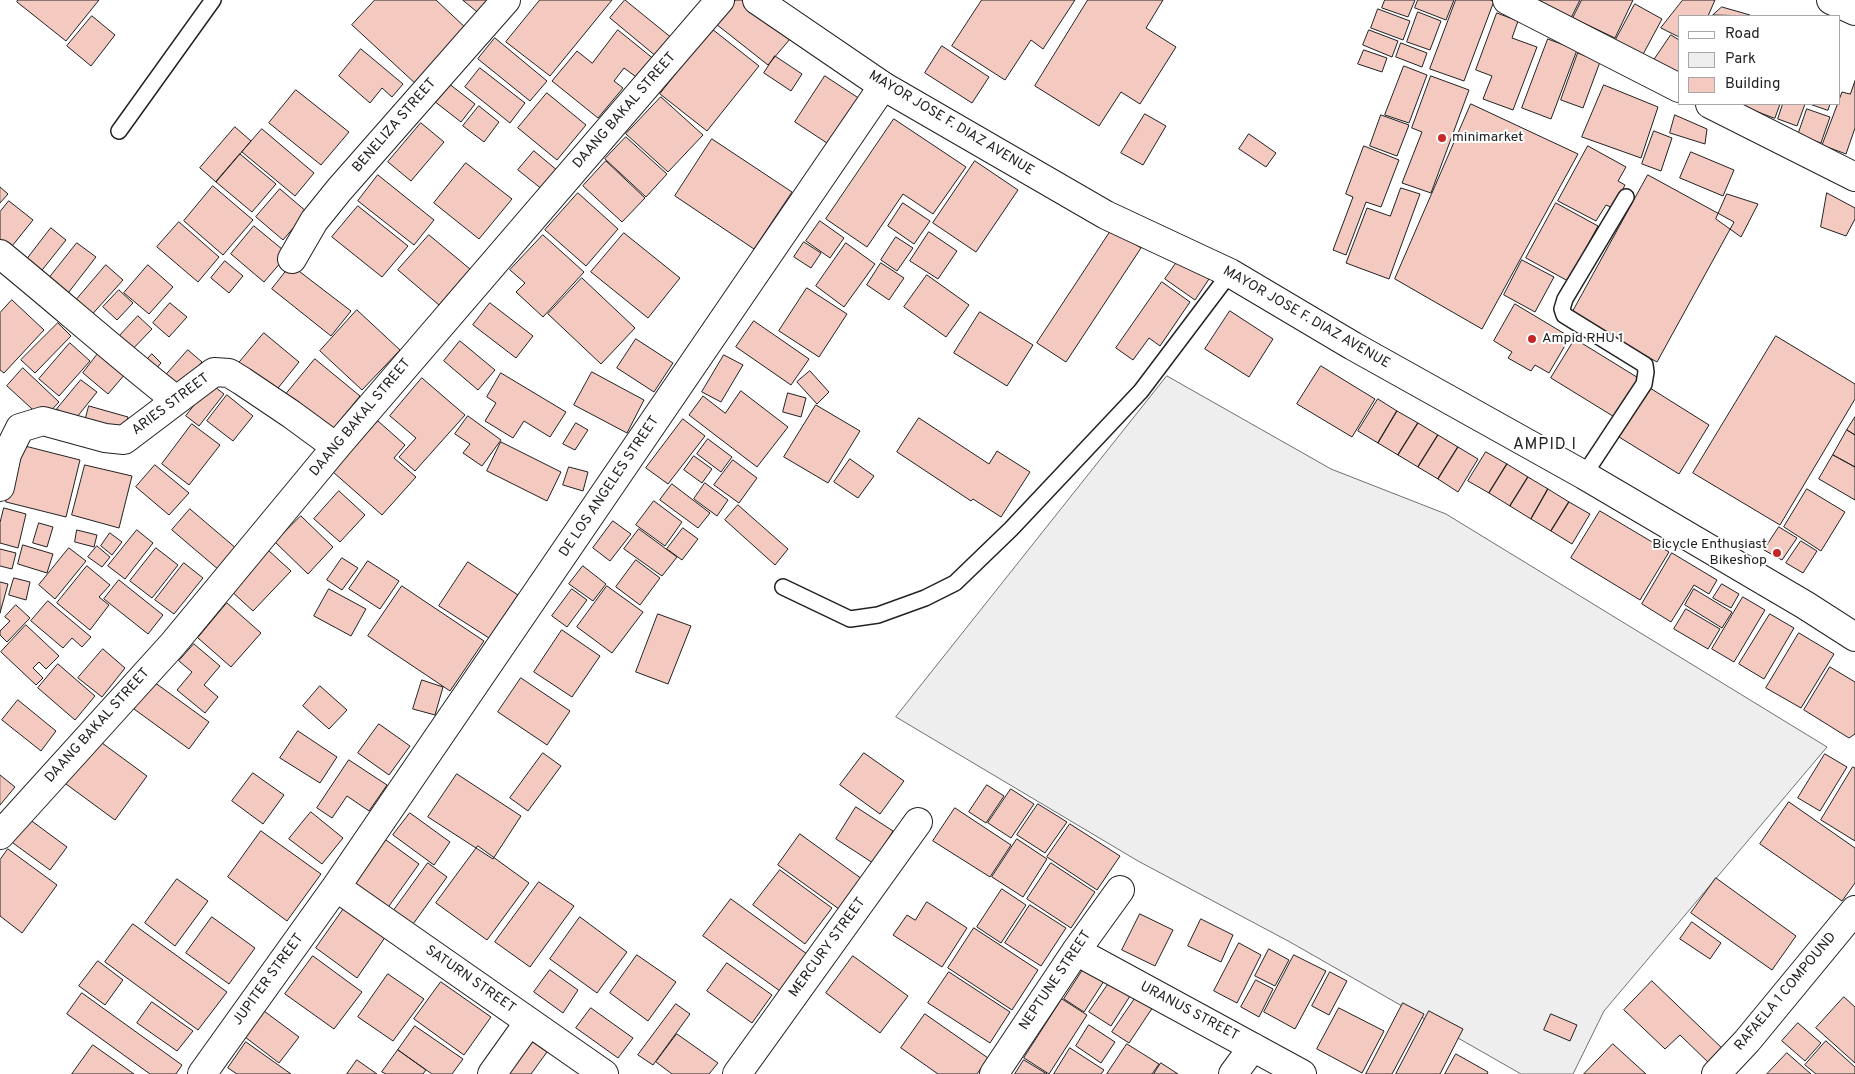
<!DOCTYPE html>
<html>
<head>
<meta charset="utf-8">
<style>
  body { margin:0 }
  #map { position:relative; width:1855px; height:1074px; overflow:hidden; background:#fff; font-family:Overpass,sans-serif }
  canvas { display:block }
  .legend { position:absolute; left:1678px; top:15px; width:162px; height:90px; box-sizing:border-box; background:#fff; border:1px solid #a7a7a7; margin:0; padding:6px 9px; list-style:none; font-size:15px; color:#222 }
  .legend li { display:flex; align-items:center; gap:10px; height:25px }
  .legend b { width:25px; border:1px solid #a7a7a7 }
</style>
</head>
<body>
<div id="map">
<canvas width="1855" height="1074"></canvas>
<ul class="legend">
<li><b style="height:6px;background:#fff"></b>Road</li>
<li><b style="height:14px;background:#eee"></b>Park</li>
<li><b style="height:14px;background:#f3c9c0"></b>Building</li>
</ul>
</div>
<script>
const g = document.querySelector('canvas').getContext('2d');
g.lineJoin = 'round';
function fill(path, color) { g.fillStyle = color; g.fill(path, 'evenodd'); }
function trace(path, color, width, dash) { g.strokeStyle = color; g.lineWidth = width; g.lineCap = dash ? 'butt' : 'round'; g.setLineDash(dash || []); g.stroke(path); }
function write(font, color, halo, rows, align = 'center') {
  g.font = font + ' Overpass,sans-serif'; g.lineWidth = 4; g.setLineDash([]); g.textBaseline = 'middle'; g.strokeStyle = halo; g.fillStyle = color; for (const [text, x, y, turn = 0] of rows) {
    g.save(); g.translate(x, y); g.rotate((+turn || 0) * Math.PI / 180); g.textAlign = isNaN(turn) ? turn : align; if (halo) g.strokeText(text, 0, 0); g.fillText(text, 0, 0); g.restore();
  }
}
const green = new Path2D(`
  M1167,376L1331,469L1446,514L1827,747L1604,1011L1573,1074H1521L1290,942L1138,861L896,717Z`);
fill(green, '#eee');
trace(green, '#6f6f6f', 1);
const building = new Path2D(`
  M18,0H99L66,41L17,2Z
  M375,0H436L468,30L417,85L352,25Z
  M463,0H490L479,13Z
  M540,0H612L550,76L506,42Z
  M625,0L673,39L657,57L610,18Z
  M736,0H743L790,39L768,65L716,24Z
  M982,0H1075L1043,49L1031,40L1005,80L952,46Z
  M1088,0H1163L1146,28L1176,47L1140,104L1121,92L1099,126L1035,86Z
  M1385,0H1415L1408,17L1382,8Z
  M1418,0H1454L1446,20L1415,8Z
  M1456,0H1490L1494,1L1464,81L1430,69Z
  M1527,0H1580L1570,20Z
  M1582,0H1633L1615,38L1573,18Z
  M1683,0H1715L1708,16H1679V37L1661,28Z
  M1635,4L1662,19L1640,60L1613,45Z
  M1722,7L1750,15L1751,16L1713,15Z
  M1378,9L1410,21L1403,40L1371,28Z
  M1418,12L1441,21L1430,50L1407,42Z
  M1497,13L1518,21L1512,38L1537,47L1513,110L1483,99L1492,76L1476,70Z
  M92,16L115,35L91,66L67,46Z
  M712,29L759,66L707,131L660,94Z
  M618,30L655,60L639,79L624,68L614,81L623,88L598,118L552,81L577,51L592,63Z
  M1369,30L1398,41L1392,57L1363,45Z
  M1671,35L1679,40V82L1652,63Z
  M495,38L547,81L530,101L478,59Z
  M1548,39L1577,50L1551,119L1522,108Z
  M1401,43L1427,53L1422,67L1396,57Z
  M942,46L989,77L972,103L925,73Z
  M361,49L403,84L392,97L382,88L370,103L339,76Z
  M1364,50L1387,58L1382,72L1358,64Z
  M1578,53L1600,62L1583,108L1561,100Z
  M775,56L802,74L791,91L764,73Z
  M1404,66L1427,75L1409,123L1385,115Z
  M480,68L525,103L510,123L465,87Z
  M825,76L860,99L830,145L795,122Z
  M1431,76L1469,90L1431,193L1402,183L1422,132L1412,128Z
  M1855,81V128L1846,154L1822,145L1842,92L1850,94Z
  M448,83L475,104L461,122L434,101Z
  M1604,85L1658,107L1641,158L1582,137Z
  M296,90L349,132L321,165L269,123Z
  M547,93L586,125L557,160L518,128Z
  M661,97L703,135L668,172L626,134Z
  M1471,104L1578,154L1482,329L1395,279Z
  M1737,104H1780L1775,118Z
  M1783,104H1805L1797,126L1778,119Z
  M1810,104H1830L1828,110Z
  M479,106L499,122L484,142L463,126Z
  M1807,109L1830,117L1821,143L1798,135Z
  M1145,114L1166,126L1143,165L1121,153Z
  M1381,115L1409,125L1397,156L1370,146Z
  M1675,115L1707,129L1705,144L1670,133Z
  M894,119L966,167L933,214L903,194L867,247L826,219Z
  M421,123L444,142L411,181L388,162Z
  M235,127L251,141L216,182L200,168Z
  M262,129L314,173L295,196L242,152Z
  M1654,131L1672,138L1661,171L1642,164Z
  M1249,134L1276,153L1266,167L1239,149Z
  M626,137L667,174L646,197L605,159Z
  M712,139L792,192L754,249L675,196Z
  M1364,146L1399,160L1381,207L1366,202L1346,255L1333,250L1353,197L1346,194Z
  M1588,146L1626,167L1618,181L1625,185L1613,208L1606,205L1596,221L1558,201Z
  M534,151L558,171L543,190L518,170Z
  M1691,152L1734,170L1723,196L1680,178Z
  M240,154L276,184L252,212L216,182Z
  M606,161L645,198L622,222L583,186Z
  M975,161L1018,190L976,252L933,223Z
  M466,163L512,199L479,239L434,203Z
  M378,175L434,220L414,245L358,201Z
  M1648,175L1734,222L1657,362L1571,315Z
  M213,186L253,220L223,255L184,221Z
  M0,187L8,194L0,203Z
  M1401,188L1420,194L1389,279L1346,263L1367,208L1390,216Z
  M280,189L307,212L283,240L256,217Z
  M578,193L618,229L586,266L545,230Z
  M1827,193L1855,208V219L1846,236L1821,227Z
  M1727,194L1758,204L1741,237L1716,219Z
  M9,201L33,220L4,256L0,253V212Z
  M903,203L930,221L914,244L888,226Z
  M1556,203L1598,226L1568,281L1526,258Z
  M358,206L408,246L382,277L332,237Z
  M820,221L844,238L830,258L806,241Z
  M179,222L219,257L198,282L157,247Z
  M254,226L288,254L264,282L231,254Z
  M51,228L66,240L35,279L21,267Z
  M1112,229L1141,248L1066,362L1037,343Z
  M929,232L957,251L938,279L910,261Z
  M624,233L680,278L648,318L591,272Z
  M429,235L470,269L439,305L398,270Z
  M543,235L584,272L543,317L516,292L525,283L510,270Z
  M896,237L913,248L897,271L881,260Z
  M804,242L821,253L811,268L794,257Z
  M77,243L96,257L65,297L46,282Z
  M846,243L875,264L844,307L816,286Z
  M1179,259L1209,279L1195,300L1165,279Z
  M1522,260L1554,277L1535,312L1504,295Z
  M225,261L243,276L229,293L211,278Z
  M881,263L904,278L889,300L867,285Z
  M106,265L123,280L88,319L72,305Z
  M148,265L173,287L149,314L124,293Z
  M291,265L351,311L331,336L272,289Z
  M927,275L969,305L946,337L904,307Z
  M582,278L635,328L601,364L548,314Z
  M1162,282L1190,302L1160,346L1149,338L1133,360L1116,348Z
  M807,288L847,314L819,357L779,331Z
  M119,290L133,303L117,320L103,307Z
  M12,300L44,330L4,373L0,370V313Z
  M170,303L187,317L169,337L153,323Z
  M490,303L533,336L516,358L473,325Z
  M1515,304L1570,337L1549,373L1535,365L1531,371L1508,358L1512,352L1494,341Z
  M357,310L400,350L362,390L320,351Z
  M1230,311L1273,339L1249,377L1205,349Z
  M980,312L1033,345L1007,386L954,353Z
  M138,316L152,329L127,355L114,342Z
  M754,321L809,359L791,385L736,347Z
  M58,323L71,336L35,373L21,360Z
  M264,333L299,362L274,393L238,364Z
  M1776,336L1855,384V399L1780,525L1693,473Z
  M636,339L673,363L654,392L617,368Z
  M1575,339L1640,379L1616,418L1551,378Z
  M460,341L495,370L478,390L444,361Z
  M70,343L90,361L59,396L39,379Z
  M188,350L202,362L172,397L158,384Z
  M100,351L126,373L108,394L83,373Z
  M152,354L161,363L149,377L139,369Z
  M724,355L743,365L721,402L702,392Z
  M315,359L360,396L327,436L282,399Z
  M1321,366L1375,399L1352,437L1297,404Z
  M23,368L59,402L43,419L7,386Z
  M810,371L829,392L817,404L797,382Z
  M592,372L644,400L627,433L574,405Z
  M501,373L566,412L550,437L524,421L513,438L485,421L496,403L487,397Z
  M422,378L465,415L415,471L399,457L416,438L390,416Z
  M81,380L97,392L73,422L57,409Z
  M211,384L224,394L199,426L186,416Z
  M1650,388L1709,425L1679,474L1619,437Z
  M741,391L788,427L757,467L689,415L703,396L725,413Z
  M788,393L806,398L801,417L783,412Z
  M227,395L253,416L233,441L207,421Z
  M1378,399L1397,411L1378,443L1358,431Z
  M816,405L860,431L828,483L784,457Z
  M89,406L128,417L123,435L84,425Z
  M1397,411L1418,423L1398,455L1378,443Z
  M468,416L501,440L482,466L463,453L470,444L455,434Z
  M1855,417V435L1847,430Z
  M919,418L989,464L997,451L1030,472L1001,517L973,499L971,501L897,452Z
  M683,419L705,436L668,484L646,468Z
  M378,421L405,445L394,458L416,477L382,515L333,472Z
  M576,423L588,430L575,450L563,444Z
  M1418,423L1438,435L1418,467L1398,455Z
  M192,424L220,445L189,485L162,464Z
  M1847,430L1855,435V467L1833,455Z
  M1438,435L1458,447L1438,479L1418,467Z
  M708,439L732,457L721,472L697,454Z
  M501,442L561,472L547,501L487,471Z
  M21,445L80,460L66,517L6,502Z
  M1458,447L1478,459L1458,492L1438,479Z
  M1486,452L1507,464L1489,493L1468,481Z
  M1833,455L1855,467V500L1819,479Z
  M694,456L712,469L702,483L684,470Z
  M850,459L874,476L858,498L834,482Z
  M733,460L757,478L739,503L714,485Z
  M1507,464L1528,477L1510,506L1489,493Z
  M85,465L132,476L119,528L72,515Z
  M155,465L189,493L169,515L136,487Z
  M569,467L588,472L583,491L563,485Z
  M1528,477L1548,489L1531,519L1510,506Z
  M705,483L728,500L717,516L694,499Z
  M672,484L710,513L698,528L660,500Z
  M1548,489L1569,502L1551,531L1531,519Z
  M1807,489L1845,512L1821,551L1784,527Z
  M339,491L365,515L340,542L314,519Z
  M654,501L682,522L665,546L636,525Z
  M1569,502L1590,514L1572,544L1551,531Z
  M738,505L788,549L775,565L725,520Z
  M4,508L26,514L18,548L0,543V523Z
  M190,509L237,549L219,570L172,530Z
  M1600,511L1669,552L1640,600L1571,558Z
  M301,516L333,547L308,574L275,542Z
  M613,521L631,534L610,561L593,548Z
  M39,523L53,527L47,547L33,543Z
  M1779,527L1797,538L1782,560L1764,550Z
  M683,528L698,539L682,560L667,549Z
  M639,529L677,557L662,576L624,549Z
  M77,530L97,535L94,547L75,542Z
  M137,530L153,543L125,579L108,566Z
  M110,533L122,542L112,555L101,546Z
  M1801,541L1817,551L1803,573L1786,563Z
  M23,545L53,554L47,573L18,564Z
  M97,546L110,557L102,567L88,557Z
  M69,548L86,561L55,599L39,585Z
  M156,548L178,565L152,598L130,581Z
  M0,549L16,553L12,569L0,566Z
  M268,550L291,571L253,611L230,590Z
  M1672,553L1717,580L1709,594L1694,585L1671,622L1642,604Z
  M342,558L358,568L342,590L327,580Z
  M636,560L660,578L640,605L616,587Z
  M368,561L399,581L380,609L349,589Z
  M468,562L518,595L489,638L439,606Z
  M184,563L203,578L174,614L155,600Z
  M87,566L110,585L99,597L109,605L90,630L57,603Z
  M583,566L606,584L593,601L569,584Z
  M14,578L30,582L26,600L9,595Z
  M119,580L163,615L148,634L104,599Z
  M0,582L8,584L0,613Z
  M1722,584L1739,594L1731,608L1713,598Z
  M402,586L484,641L450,691L368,636Z
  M607,586L643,612L612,653L577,627Z
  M329,589L366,609L351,636L314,616Z
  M572,589L587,600L567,627L552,616Z
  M1694,589L1732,612L1722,628L1685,605Z
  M1743,597L1765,610L1734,662L1712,649Z
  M48,601L91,637L82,647L72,638L63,648L31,621Z
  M227,603L261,633L231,667L198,638Z
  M16,605L30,618L7,642L0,635V631L10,621L5,617Z
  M1686,609L1720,629L1708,649L1674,629Z
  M658,614L691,626L668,684L636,672Z
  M1770,614L1794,628L1764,679L1739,664Z
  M26,625L59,656L46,669L39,662L33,668L43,678L36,685L1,652Z
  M562,630L600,656L572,697L534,672Z
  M1799,633L1834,654L1801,708L1766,688Z
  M194,644L220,666L204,685L218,697L205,713L177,690L192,672L179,661Z
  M103,649L125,668L102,697L78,678Z
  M58,664L95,696L75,720L38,688Z
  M1830,667L1855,682V734L1849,738L1804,710Z
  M521,678L570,711L547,745L498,712Z
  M422,680L443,687L435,715L413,709Z
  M154,682L209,722L189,749L134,709Z
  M320,686L347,710L329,729L303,706Z
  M18,700L56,731L41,751L2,720Z
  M379,724L410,746L389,775L358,753Z
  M298,731L337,757L320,783L280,758Z
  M98,740L147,776L115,820L66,784Z
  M543,753L561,766L528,811L510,798Z
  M864,753L904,781L880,814L840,785Z
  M1825,754L1847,767L1820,811L1798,798Z
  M349,760L387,785L369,811L347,796L332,818L317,808Z
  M1853,767L1855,768V841L1821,820Z
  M253,773L284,795L263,824L232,801Z
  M457,774L521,816L493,859L428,817Z
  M0,775L15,787L0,805Z
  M987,785L1004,796L986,823L969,812Z
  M1011,789L1034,804L1011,838L988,823Z
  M1789,802L1855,848V883L1842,901L1760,844Z
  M1038,804L1067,822L1045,853L1017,835Z
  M856,807L893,831L873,863L836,839Z
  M955,808L1011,845L990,877L933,841Z
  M311,812L343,838L322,864L289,839Z
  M410,813L450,842L434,865L393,835Z
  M29,819L67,847L50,870L13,843Z
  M1070,824L1120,856L1097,890L1047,857Z
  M261,831L321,874L287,921L228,877Z
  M800,834L862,879L839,909L778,865Z
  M1017,839L1047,859L1023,897L992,877Z
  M386,840L419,864L384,913L350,888Z
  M478,846L529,883L487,940L436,903Z
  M8,849L57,885L22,933L0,916V860Z
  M428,863L447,877L408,931L389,917Z
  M1051,863L1095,892L1071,928L1027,899Z
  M780,870L832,908L805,944L753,905Z
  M1716,878L1796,936L1772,970L1691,913Z
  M177,879L208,901L175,946L145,923Z
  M539,882L574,906L530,967L495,942Z
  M1002,889L1026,905L1001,943L977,927Z
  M731,899L807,954L780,991L703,936Z
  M927,902L967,928L942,967L893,935L907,915L915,920Z
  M1030,905L1066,928L1041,966L1005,943Z
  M345,907L386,936L357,978L316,948Z
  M1140,914L1173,930L1155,966L1122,950Z
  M212,917L255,948L229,984L186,953Z
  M580,917L627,952L597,993L550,959Z
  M1201,919L1233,935L1221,962L1188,946Z
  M1692,922L1721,943L1710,959L1680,939Z
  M133,924L227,992L198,1030L105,962Z
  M974,928L1038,970L1012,1010L948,968Z
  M1239,943L1261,955L1237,1003L1214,991Z
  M1269,949L1289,960L1275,986L1255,976Z
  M637,955L676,982L648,1021L610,993Z
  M1294,955L1326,971L1295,1029L1264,1012Z
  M313,956L362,992L334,1029L285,994Z
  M853,956L908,996L880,1033L826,993Z
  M98,961L123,980L105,1005L79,986Z
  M727,963L772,995L752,1023L707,991Z
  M1084,968L1104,981L1084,1012L1064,999Z
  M550,970L578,990L563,1013L534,992Z
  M949,972L1010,1012L990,1043L928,1003Z
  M1330,972L1347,981L1329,1015L1312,1006Z
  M388,974L424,999L393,1041L358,1017Z
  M1256,980L1273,989L1259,1017L1241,1007Z
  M1652,981L1725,1051L1711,1065L1680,1035L1665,1049L1624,1010Z
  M441,982L491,1017L464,1055L414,1019Z
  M1109,983L1130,996L1111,1026L1089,1012Z
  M82,993L182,1065L176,1074H150L67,1014Z
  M1136,997L1153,1007L1129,1043L1112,1032Z
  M1844,997L1855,1007V1063L1816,1028Z
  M1062,999L1087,1015L1049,1074L1024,1058Z
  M152,1002L193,1031L177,1051L137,1023Z
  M1403,1003L1424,1014L1392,1074H1366Z
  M676,1004L690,1014L653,1065L638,1055Z
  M591,1008L633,1038L618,1058L576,1028Z
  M1339,1008L1384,1031L1362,1073L1317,1049Z
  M264,1011L299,1037L279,1063L245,1037Z
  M1429,1011L1463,1029L1440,1074H1396Z
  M925,1014L988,1058L977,1074H938L901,1048Z
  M1551,1014L1577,1025L1570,1041L1544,1030Z
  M1798,1023L1821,1043L1805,1061L1782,1041Z
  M1089,1025L1115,1042L1101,1063L1076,1046Z
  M415,1026L463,1059L452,1074H432L398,1050Z
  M677,1034L718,1063L709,1074H672L656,1062Z
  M524,1036L547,1052L531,1074H497Z
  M1826,1041L1855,1067V1074H1816L1805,1065Z
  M246,1042L291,1074H237L228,1068Z
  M1127,1044L1159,1064L1152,1074H1107Z
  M1613,1044L1646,1074H1584Z
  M93,1045L134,1074H72Z
  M1070,1048L1104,1070L1101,1074H1054Z
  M398,1050L426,1070L423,1074H386L382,1072Z
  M1787,1053L1811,1074H1767Z
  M1456,1054L1488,1072L1487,1074H1445Z
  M357,1060L377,1074H347Z
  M1024,1060L1047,1074H1015Z
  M1161,1063L1178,1074H1154Z`);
fill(building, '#f3c9c0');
trace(building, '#222', 1);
const lane = new Path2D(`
  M119,131L213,0
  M1584,475L1644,384L1646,372L1645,365L1564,315L1562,309L1565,299L1626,197
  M783,587L850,619L878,615L925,598L955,583L1011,529L1141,391L1230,273`);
const street = new Path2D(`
  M1507,0L1679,88
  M1831,0L1855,11
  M1710,104L1855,177
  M0,254C59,302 116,353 176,400
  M292,259L314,221L339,190L506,0
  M0,487L7,454L20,428L43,421L105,438L124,440L214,372L229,373L242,381L291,414L336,447
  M336,887L604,1074
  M1076,951L1302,1074
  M202,1074L336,887L883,86
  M492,1074L529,1022
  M737,1074L918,822
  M994,1074L1076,951L1120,890
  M1233,1074L1253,1047
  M1716,1074L1747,1041L1855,910`);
const secondary = new Path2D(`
  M757,0L883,86L1106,215L1230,273L1353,346L1584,475L1805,605L1855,637
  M0,835L173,644L336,447L720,0`);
trace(lane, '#222', 18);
trace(street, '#222', 30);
trace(secondary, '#222', 30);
trace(lane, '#fff', 15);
trace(street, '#fff', 28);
trace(secondary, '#fff', 28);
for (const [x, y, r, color] of [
  [1442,138,5,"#c62828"],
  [1532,339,5,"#c62828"],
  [1777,553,5,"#c62828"]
]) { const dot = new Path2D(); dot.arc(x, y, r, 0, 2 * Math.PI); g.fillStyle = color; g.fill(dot); trace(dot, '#fff', 2); }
write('14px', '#222', '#fff', [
  ["DAANG BAKAL STREET",625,111,-49],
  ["MAYOR JOSE F. DIAZ AVENUE",951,124,31],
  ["BENELIZA STREET",395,126,-49],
  ["MAYOR JOSE F. DIAZ AVENUE",1306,318,30],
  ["ARIES STREET",171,405,-37],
  ["DAANG BAKAL STREET",361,418,-50],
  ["DE LOS ANGELES STREET",610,487,-56],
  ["DAANG BAKAL STREET",98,726,-48],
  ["MERCURY STREET",828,948,-54],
  ["JUPITER STREET",269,980,-54],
  ["SATURN STREET",470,980,35],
  ["NEPTUNE STREET",1056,981,-56],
  ["RAFAELA 1 COMPOUND",1786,992,-50],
  ["URANUS STREET",1189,1012,28]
]);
write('14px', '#222', '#fff', [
  ["minimarket",1452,138],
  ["Ampid RHU 1",1542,339],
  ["Bicycle Enthusiast",1767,545,"right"],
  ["Bikeshop",1767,561,"right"]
], 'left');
g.letterSpacing = '1px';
write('16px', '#222', '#fff', [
  ["AMPID I",1545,446]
]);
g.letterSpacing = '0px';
</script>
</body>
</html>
